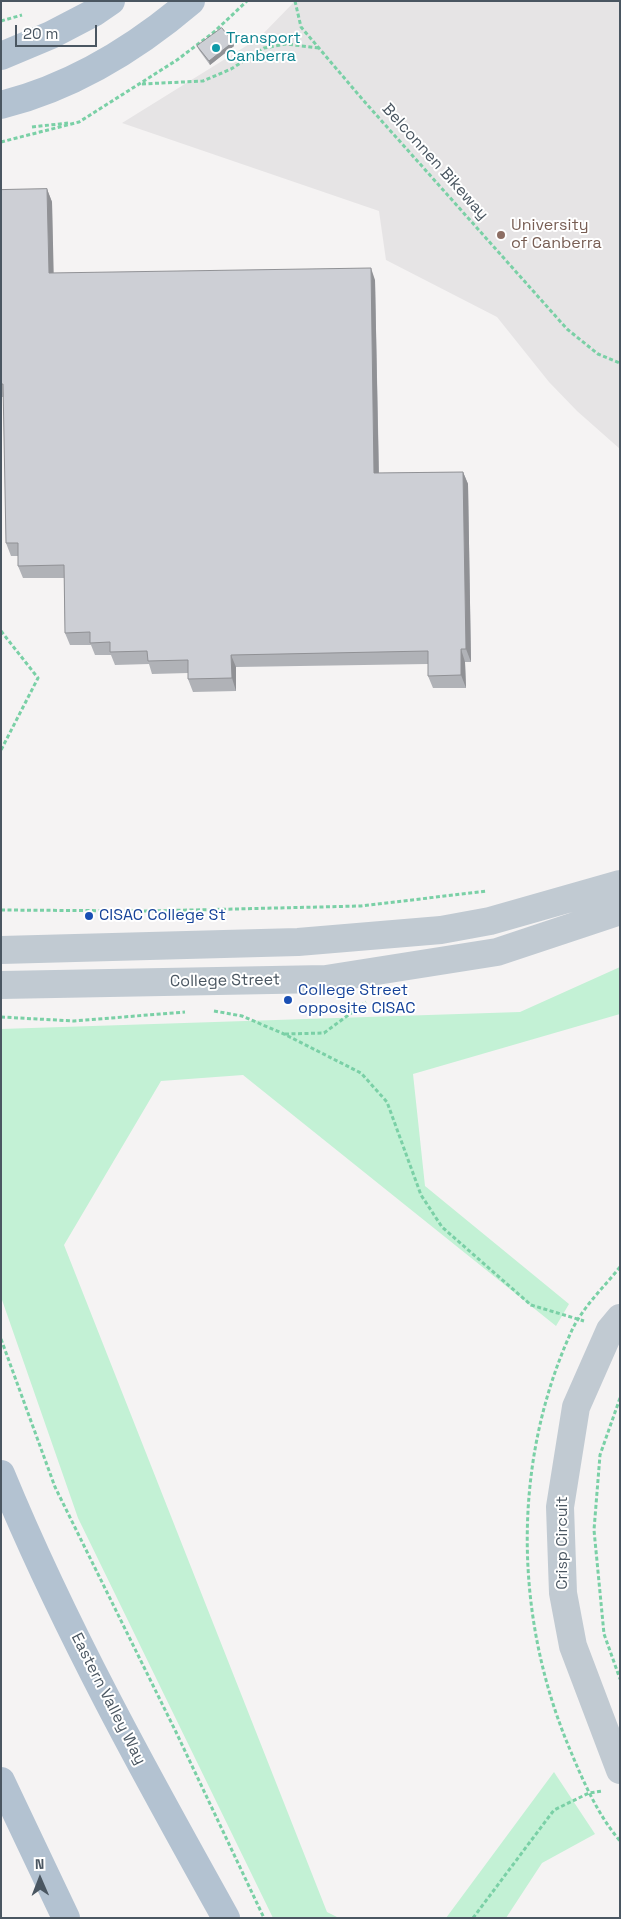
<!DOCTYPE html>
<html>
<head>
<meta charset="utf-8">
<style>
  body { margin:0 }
  #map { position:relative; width:621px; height:1919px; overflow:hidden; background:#f5f3f3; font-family:"Space Grotesk",sans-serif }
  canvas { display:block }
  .frame { position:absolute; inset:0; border:2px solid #4a5661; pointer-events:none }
  .north { position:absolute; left:15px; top:1854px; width:50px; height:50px; -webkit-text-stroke:4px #fff; paint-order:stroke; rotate:359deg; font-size:14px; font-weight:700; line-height:20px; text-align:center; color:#4a5661 }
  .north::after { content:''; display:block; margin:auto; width:18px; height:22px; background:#4a5661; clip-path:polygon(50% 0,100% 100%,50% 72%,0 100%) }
  .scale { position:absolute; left:15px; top:25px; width:82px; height:22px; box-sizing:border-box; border:2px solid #4a5661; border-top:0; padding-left:6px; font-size:15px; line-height:18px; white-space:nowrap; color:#4a5661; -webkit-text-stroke:4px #fff; paint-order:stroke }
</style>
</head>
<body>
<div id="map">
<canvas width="621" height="1919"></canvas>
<div class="frame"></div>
<div class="north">N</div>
<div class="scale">20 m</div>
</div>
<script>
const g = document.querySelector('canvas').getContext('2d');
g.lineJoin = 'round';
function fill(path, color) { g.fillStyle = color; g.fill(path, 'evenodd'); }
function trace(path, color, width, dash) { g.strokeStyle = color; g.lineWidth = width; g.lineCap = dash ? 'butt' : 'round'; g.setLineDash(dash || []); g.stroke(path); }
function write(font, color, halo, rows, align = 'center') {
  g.font = font + ' "Space Grotesk",sans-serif'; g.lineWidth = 4; g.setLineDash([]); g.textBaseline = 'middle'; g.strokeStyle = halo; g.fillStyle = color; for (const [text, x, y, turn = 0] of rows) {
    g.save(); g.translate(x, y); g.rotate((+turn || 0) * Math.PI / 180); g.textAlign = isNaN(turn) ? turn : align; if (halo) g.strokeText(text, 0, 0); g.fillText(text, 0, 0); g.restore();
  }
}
fill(new Path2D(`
  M295,1H620V449L577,411L549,382L497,317L386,260L379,211L122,123L259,38Z`), '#e6e4e5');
fill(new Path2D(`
  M620,967V1014L413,1074L425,1186L569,1304L556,1326L243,1075L161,1081L64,1245L327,1912L339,1918H273L78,1518L1,1297V1029L520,1012Z
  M554,1772L595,1834L542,1863L506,1918H446Z`), '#c3f1d5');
trace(new Path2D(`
  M295,1L301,27L363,100L567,329L598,354L620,363
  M1,21L22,15
  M142,84L203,81L231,69L264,48L286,44L319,48
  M32,127L68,123
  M1,142L79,122L177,60L214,32L247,1
  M1,631L38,678L1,750
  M1,910L149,911L361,906L487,891
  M214,1011L242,1016L284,1034L361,1073L387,1102L421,1195L442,1227L531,1305L584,1321
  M1,1017L74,1021L185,1012
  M285,1034L324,1033L366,1002
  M620,1267C604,1287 583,1307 572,1330C511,1463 514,1619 571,1752C584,1783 598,1815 620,1841
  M1,1339L55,1487L176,1732L264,1918
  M620,1398L600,1455L594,1530L604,1634L620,1679
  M473,1918L554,1810L589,1793L602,1791`), '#7ad0a6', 3, [4, 2.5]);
trace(new Path2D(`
  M1,950L298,942L441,930L490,921L620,884
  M1,985L326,979L497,952L620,911
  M620,1318L610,1330L576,1407L560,1507L563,1593L573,1646L620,1770`), '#c1cad2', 28);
trace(new Path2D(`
  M1,56L51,35L95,12L111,1
  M1,105C72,87 136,48 191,1
  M1,1474C64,1627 145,1773 226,1918
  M1,1781L66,1918`), '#b3c2d1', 28);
fill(new Path2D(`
  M197,46H234L210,65L199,50Z
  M47,189L52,202L53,273L375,280L379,473L463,472L468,484L471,662H465L466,688H433L428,676V664L236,667V691L193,692L188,679V673L152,674L149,664L115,665L111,655H95L91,645H70L65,633L64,578H23L18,566V556H11L6,543L4,397H1V190Z`), '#b0b2b7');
fill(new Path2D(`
  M233,42L234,46L210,65L209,61Z
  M47,189L52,202L54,286L49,273Z
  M371,268L375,280L379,486L374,473Z
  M463,472L468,484L471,662L466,649Z
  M461,649L465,662L466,688L461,675Z
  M231,655L236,667V691L232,678Z`), '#909195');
const building = new Path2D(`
  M222,28L233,42L209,61L197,46Z
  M47,189L49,273L371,268L374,473L463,472L466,649H461V675L428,676V651L231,655L232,678L188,679V660L148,661L147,651L110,652V642L90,643V632L65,633L64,565L18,566V543H6L3,384H1V190Z`);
fill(building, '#cdcfd5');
trace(building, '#909195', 1);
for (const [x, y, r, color] of [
  [216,48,5,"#0f9aa8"],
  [501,235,5,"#8d6e63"],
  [89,916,5,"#1a4fb4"],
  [288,1000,5,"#1a4fb4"]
]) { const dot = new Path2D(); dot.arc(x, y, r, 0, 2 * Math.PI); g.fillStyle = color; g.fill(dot); trace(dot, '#fff', 2); }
write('16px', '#0d838f', '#fff', [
  ["Transport",226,39],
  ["Canberra",226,57]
], 'left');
write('16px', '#4a5661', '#fff', [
  ["Belconnen Bikeway",435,162,48],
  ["College Street",225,981,-1],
  ["Crisp Circuit",563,1543,-90],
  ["Eastern Valley Way",108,1699,63]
]);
write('16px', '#785e54', '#fff', [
  ["University",511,226],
  ["of Canberra",511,244]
], 'left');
write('16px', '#164399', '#fff', [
  ["CISAC College St",99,916],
  ["College Street",298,991],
  ["opposite CISAC",298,1009]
], 'left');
</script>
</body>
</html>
